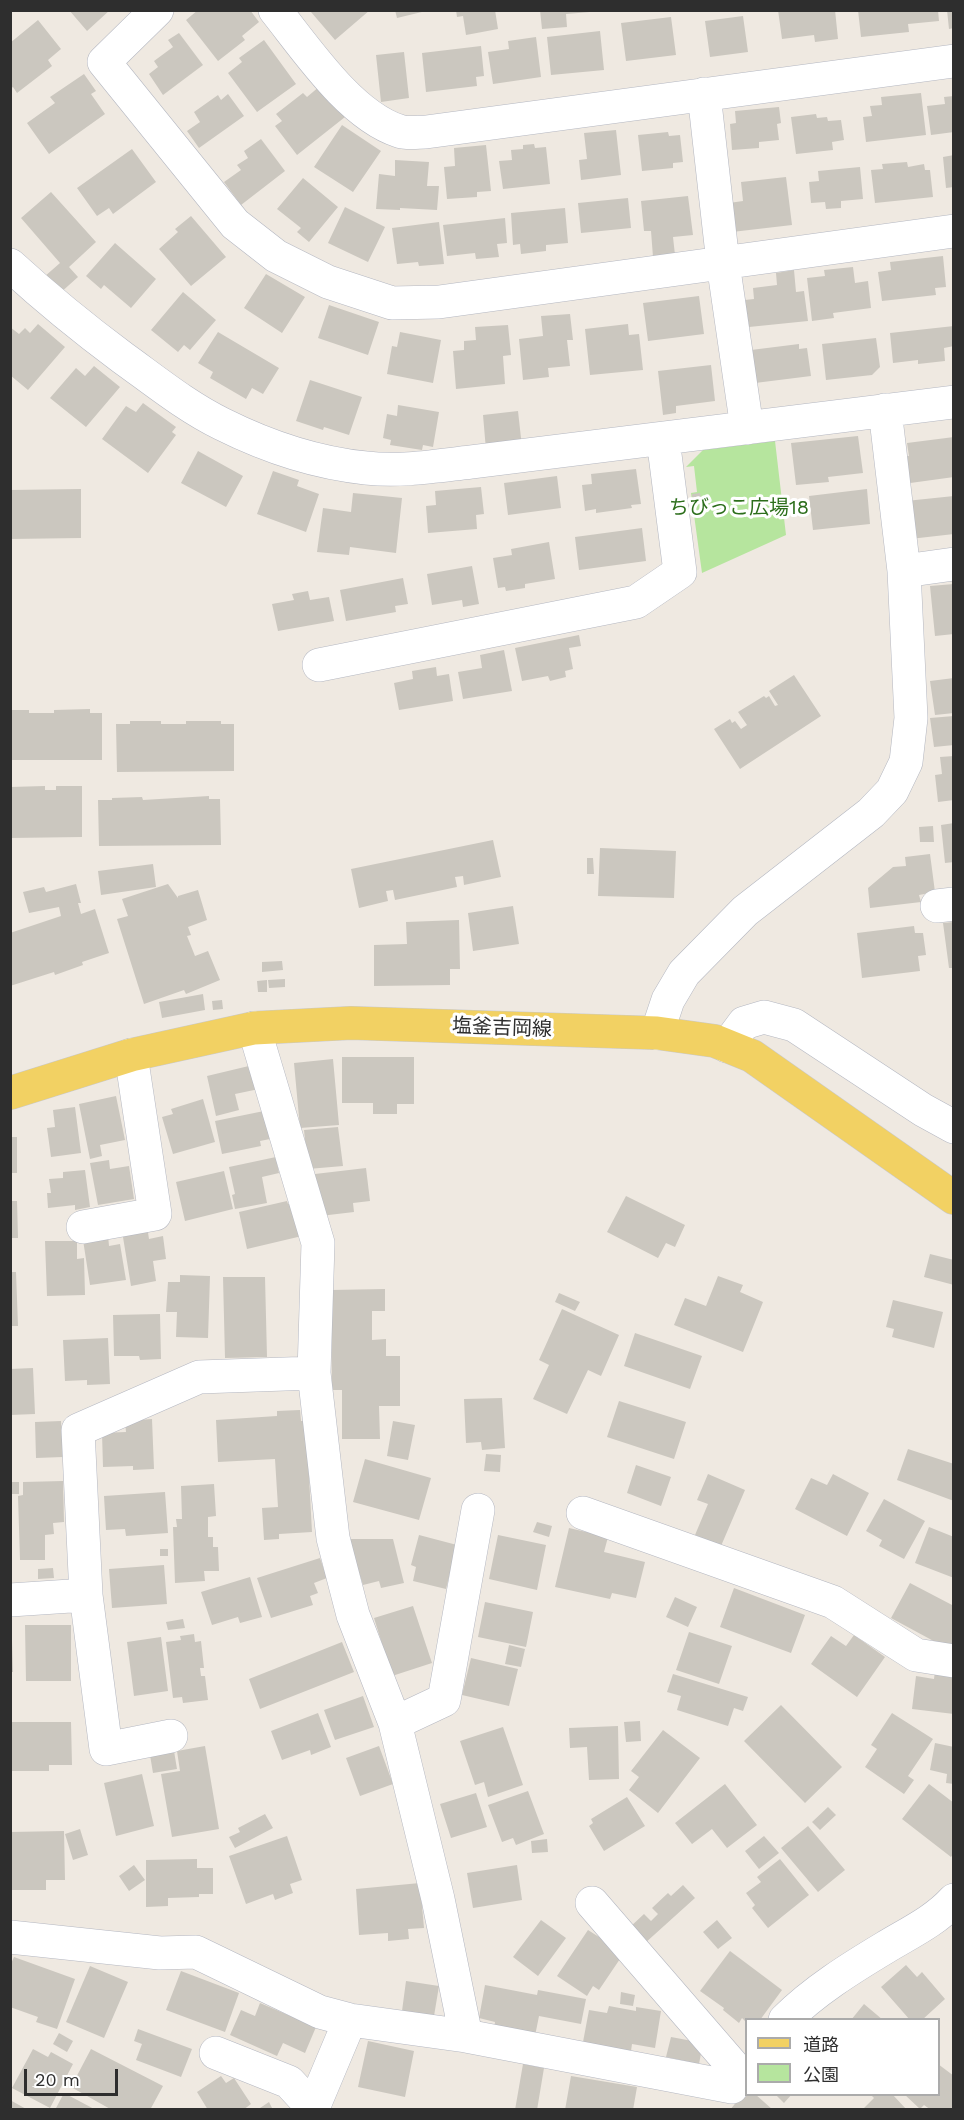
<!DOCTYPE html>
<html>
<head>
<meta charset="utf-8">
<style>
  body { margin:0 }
  #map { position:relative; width:964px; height:2120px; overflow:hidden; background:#efe9e1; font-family:"Work Sans","Noto Sans JP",sans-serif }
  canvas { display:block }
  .frame { position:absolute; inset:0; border:12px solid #2e2e2e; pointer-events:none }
  .legend { position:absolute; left:745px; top:2018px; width:195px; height:78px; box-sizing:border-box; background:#fff; border:2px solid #ababab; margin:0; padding:8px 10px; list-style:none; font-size:18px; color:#2e2e2e }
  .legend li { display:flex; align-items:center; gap:12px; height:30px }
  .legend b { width:30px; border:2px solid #ababab }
  .scale { position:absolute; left:24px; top:2069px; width:94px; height:27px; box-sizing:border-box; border:3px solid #2e2e2e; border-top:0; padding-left:8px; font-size:18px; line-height:21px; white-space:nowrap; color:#2e2e2e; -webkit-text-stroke:4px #fff; paint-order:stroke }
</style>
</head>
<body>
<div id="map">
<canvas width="964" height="2120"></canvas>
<div class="frame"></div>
<ul class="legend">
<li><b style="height:8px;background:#f2d163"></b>道路</li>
<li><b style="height:16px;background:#b6e59e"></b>公園</li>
</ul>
<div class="scale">20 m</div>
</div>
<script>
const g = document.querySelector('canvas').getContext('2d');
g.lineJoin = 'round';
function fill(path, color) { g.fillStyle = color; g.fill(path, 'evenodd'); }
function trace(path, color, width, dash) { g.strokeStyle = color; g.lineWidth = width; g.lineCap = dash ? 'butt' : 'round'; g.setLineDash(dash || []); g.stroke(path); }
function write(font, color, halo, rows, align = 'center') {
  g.font = font + ' "Work Sans","Noto Sans JP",sans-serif'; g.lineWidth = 6; g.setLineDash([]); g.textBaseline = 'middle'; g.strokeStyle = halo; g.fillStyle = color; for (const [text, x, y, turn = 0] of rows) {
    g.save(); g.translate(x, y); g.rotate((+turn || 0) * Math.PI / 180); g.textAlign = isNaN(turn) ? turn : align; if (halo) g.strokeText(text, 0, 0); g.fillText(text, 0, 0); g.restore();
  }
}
fill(new Path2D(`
  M775,441L786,535L702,573L691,493L697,492L694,466L686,467L703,450Z`), '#b6e59e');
fill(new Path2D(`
  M69,10H110L87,31Z
  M198,10H250L259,22L242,36L245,40L218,61L186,20Z
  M313,10H370L335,40L311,12Z
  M395,10H426V11L397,18Z
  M456,10H495L498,29L466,35L463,16L457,17Z
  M540,10H589L590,12L566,14L567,27L542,29Z
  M778,10H835L838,39L815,42L814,35L782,39Z
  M858,10H938L939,21L908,24L909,32L861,37Z
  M947,10H954V28L949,29Z
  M743,16L748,52L710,57L705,21Z
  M671,17L676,55L626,61L621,23Z
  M38,20L61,49L48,60L52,66L17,93L13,87L10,89V43Z
  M600,31L604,70L551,75L547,37Z
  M179,33L203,65L163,95L149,74L158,67L154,61L173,47L168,40Z
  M536,37L541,77L493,84L488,52L509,49L508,41Z
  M264,40L296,84L257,112L228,73L242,62L239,58Z
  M481,46L484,76L476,77L477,86L426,92L422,53Z
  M404,52L409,98L381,102L376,55Z
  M84,74L96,91L91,94L105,114L49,154L27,123L55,103L50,97Z
  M320,86L345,117L297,155L275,126L282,121L276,114L303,93L307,97Z
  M921,93L926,135L866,142L863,117L872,116L870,106L882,105L881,97Z
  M228,94L244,116L199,148L187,131L200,122L194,112L218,95L221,100Z
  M954,96V132L931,135L927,106L945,104L944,97Z
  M779,107L781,123L777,124L779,140L759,142V148L732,150L730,124L736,123L735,111Z
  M816,114L817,118L827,117L828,121L841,120L844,140L832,142L833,150L796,154L791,117Z
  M342,125L381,151L353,192L314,167Z
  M616,130L621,175L581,180L579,160L587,159L584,133Z
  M668,132L669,136L680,135L683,162L673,163V168L642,171L638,135Z
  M261,139L285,171L241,205L224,182L241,170L237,165L248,158L244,151Z
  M534,144L535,148L546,147L550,184L503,189L499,161L512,160L511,150L523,149V145Z
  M486,145L491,191L477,192V197L447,199L444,167L455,166L454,148Z
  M132,149L156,182L113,214L109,208L97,216L77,188Z
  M954,155V187L946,188L943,157Z
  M395,160L429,162L427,186H439L437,210L400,208V210L376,209L379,174L395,176Z
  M907,162L908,167L924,164L925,170H930L933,197L875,203L871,170L883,169L882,164Z
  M860,167L863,199L841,201V208L826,209L825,202L811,203L809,182L819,181L818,171Z
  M786,177L792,225L732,232L729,203L743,201L741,182Z
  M303,178L338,207L309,242L297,232L301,228L277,209Z
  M51,192L96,242L69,267L78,277L59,294L44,277L60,263L21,218Z
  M688,196L693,235L673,237L675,255L653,257L651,231H644L641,201Z
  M628,198L631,228L581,233L578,203Z
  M345,207L385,227L368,262L328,243Z
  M565,208L568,243L546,245V251L521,254L520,244L513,245L511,213Z
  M191,216L226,257L191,286L159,249L178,232L175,229Z
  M505,218L507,243L497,244L499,257L476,259L475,253L447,256L443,225Z
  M439,222L444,264L419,266L418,262L397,264L392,228Z
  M115,243L156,279L131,308L104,285L101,289L86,276Z
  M943,256L946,287L935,288L936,295L882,301L878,272L891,270L890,262Z
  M853,267L855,283L868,281L871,308L833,313L834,318L812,321L807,278L825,276L824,270Z
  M794,270L796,292L804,291L808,321L749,327L745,300L754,299L753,288L777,285L776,273Z
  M266,274L305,297L282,333L244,308Z
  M183,292L216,320L190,350L184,345L178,352L151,330Z
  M699,296L704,334L648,341L643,303Z
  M329,305L379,322L368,355L318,338Z
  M570,314L573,340H567L570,366L548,368L549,377L523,380L519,339L543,336L541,316Z
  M38,324L65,347L28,390L10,375V327L19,334L25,328L30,333Z
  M628,324L629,335L639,334L643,370L590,375L585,329Z
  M508,325L511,355L503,356L505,384L456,389L453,351L464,350V341L476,340L475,327Z
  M954,326V346L944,348L945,361L918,364V360L893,363L890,333Z
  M218,332L279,368L263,394L252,388L246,399L210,378L213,372L198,363Z
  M400,332L441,340L433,383L387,374L392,346L397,347Z
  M876,338L880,367L872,375L826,380L822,344Z
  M799,344V349L807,348L811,376L755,383L751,350Z
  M711,365L715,401L676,406V413L663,415L658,371Z
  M94,366L120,387L86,427L50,398L76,368L85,376Z
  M310,380L362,397L349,435L324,427L323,430L296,421Z
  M143,403L176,427L172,432L176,435L148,473L102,439L126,406L136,412Z
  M398,405L439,412L433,447L423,445L422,450L390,445L391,440L383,438L387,414L397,416Z
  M518,411L522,447L486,450L483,415Z
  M858,436L863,473L828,477L829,482L796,485L791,443Z
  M954,437V477L903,484L900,457L909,456L907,443Z
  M198,451L243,476L226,507L181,483Z
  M636,469L641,504L631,505L632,508L596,513V509L585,511L582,485L592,484L591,474Z
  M273,471L299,480L297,486L319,494L306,532L257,514Z
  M557,476L561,508L508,515L504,483Z
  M481,487L484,514L476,515L477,529L428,533L426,506L436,505L435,491Z
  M81,489V538L10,539V490Z
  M867,489L870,524L813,530L809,496Z
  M353,493L402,498L396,553L350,547L349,555L317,552L323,508L351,512Z
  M700,493L702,504H693L692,494Z
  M954,496V534L910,539L906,501Z
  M642,528L646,561L579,570L575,537Z
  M549,542L555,579L525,584V588L506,591L505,587L498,588L493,558L512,555L511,549Z
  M472,566L479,604L463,607L462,600L432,605L427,574Z
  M403,578L408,604L395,606L396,612L346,621L340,590Z
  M954,584V634L935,636L930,586Z
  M308,591L310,600L329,597L334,621L278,631L272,604L294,600L292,594Z
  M579,635L581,646L569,648L573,669L565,671L566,677L550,681L548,676L522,681L515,648Z
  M504,650L512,691L463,699L458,672L482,668L480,655Z
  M436,667L437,676L449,674L453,701L399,710L394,683L413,679L412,671Z
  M794,675L821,716L740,769L714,729L730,719L732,723L735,721L741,729L747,725L738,712L764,696L766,698L769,696L775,706L778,705L769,691Z
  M954,678V713L935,715L930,681Z
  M90,709V713H102V760H10V710H29V713H54V710Z
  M954,716V745L934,747L930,718Z
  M130,721H161V724H186V721H221V724H234V771L117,772L116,724H130Z
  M954,756V800L938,802L935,775L942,774L940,757Z
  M45,786V790H56V786H82V837L10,838V787Z
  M209,796V799H220L221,845L99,846L98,800H112V798L142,797L143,800Z
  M954,823V862L945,863L941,825Z
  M933,826L934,842H920L919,827Z
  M493,840L501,877L464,885L463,876L455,877L457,887L395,900L393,890L386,891L388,901L359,908L351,869Z
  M600,848L676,851L674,898L598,896Z
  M930,854L935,892L919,895L921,902L870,908L868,888L893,867L906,866L905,857Z
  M587,858H593L594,874H587Z
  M153,864L156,887L101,895L98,871Z
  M76,884L81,903H78L81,914L95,909L109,953L82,962L83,965L55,975L54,972L10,986V933L61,916L59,907L29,913L23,892L44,887L46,892Z
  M168,884L178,898V896L198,890L207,920L188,927L191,935L187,936L195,956L208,951L220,980L186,994L184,990L144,1004L117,919L128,916L122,899Z
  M513,906L519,944L473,951L468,913Z
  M459,920L460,969H450V985L374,986V945L407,944L406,922Z
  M954,922V968H949L943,923Z
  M914,926L915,933H923L926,955L918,956L920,971L862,978L857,933Z
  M282,961L283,970L262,972V962Z
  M285,979V987L269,988L268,980Z
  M267,980V992H258L257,981Z
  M203,994L205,1010L162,1018L159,1002Z
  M222,1000L223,1009L213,1010L212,1001Z
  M342,1057H414V1104H397V1114H373V1103H342Z
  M333,1059L339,1125L300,1128L294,1063Z
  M253,1065L259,1089L235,1094L239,1110L216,1116L207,1076Z
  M116,1096L125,1140L100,1145L102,1156L90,1159L79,1104Z
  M203,1099L215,1142L173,1154L162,1117L173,1114L171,1109Z
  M75,1107L81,1153L51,1157L47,1128L55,1127L53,1110Z
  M264,1111L270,1139L260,1141L261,1146L222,1154L215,1121Z
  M338,1127L343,1166L308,1169L304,1130Z
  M10,1137H17V1173H10Z
  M276,1157L279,1173L262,1177L267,1203L235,1209L232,1195L235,1194L229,1167Z
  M109,1160L110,1169L129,1166L134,1199L98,1205L90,1163Z
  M366,1168L370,1201L353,1203L354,1212L320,1216L315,1174Z
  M85,1170L90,1207L75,1210V1205L48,1208L47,1193H51L49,1179L63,1178V1172Z
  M224,1171L233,1209L185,1221L176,1182Z
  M626,1196L685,1225L675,1247L666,1243L658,1258L607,1232Z
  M10,1201H17L18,1238H10Z
  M287,1201L288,1204L294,1203L302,1236L247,1249L239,1212Z
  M147,1226L149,1239L163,1236L166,1259L153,1261L156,1281L131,1286L122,1231Z
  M108,1235L109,1246L120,1244L126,1280L90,1285L83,1240Z
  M45,1241H77V1259L84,1258L85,1295L47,1296Z
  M930,1254L954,1260V1285L924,1277Z
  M10,1272H16L18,1326H10Z
  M180,1275L210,1276L208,1338L176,1337L177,1312H166L168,1282H180Z
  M718,1276L743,1285L740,1292L763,1302L743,1352L674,1325L685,1298L706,1306Z
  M223,1277H265L267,1357L225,1358Z
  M385,1289V1311H372V1340L386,1339V1356H400V1406H379L380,1439H342V1390H332L331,1290Z
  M559,1293L580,1302L575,1311L555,1302Z
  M893,1300L943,1312L934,1348L892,1337L894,1329L886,1327Z
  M562,1309L619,1335L601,1376L588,1370L567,1414L533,1399L549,1365L539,1360Z
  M160,1314L161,1359L140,1360L139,1356H114L113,1315Z
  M635,1333L702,1356L690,1389L624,1366Z
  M108,1338L110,1384L87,1385V1380L65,1381L63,1340Z
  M33,1368L35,1414L10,1415V1369Z
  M502,1398L505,1448L482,1450L481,1442L466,1443L464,1399Z
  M619,1401L686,1422L674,1459L607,1437Z
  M300,1410L301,1421H306L312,1532L279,1534V1539L264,1540L262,1508L278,1507L275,1459L218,1462L216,1420L277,1416V1411Z
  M152,1419L154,1469L133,1470V1466L103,1467L102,1433L126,1432L125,1421Z
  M61,1421L63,1457L36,1458L35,1422Z
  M393,1421L415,1425L408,1460L387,1456Z
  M908,1449L954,1464V1501L897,1480Z
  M486,1454L501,1455L500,1472L484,1471Z
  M365,1459L431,1478L419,1520L353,1502Z
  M636,1465L671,1477L661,1506L627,1493Z
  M708,1474L745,1490L721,1546L695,1535L708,1504L697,1500Z
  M833,1474L869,1493L847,1536L795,1509L811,1478L827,1485Z
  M63,1481L64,1522L53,1523L54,1534L45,1535V1560H20L18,1496L23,1495V1482Z
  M10,1482H19V1494H10Z
  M214,1484L216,1516L208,1517V1537H213V1547H218L219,1571H204L205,1581L175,1583L173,1527H177L176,1519H182L181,1486Z
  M165,1492L168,1533L126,1536L125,1529L106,1530L104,1496Z
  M884,1499L925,1521L904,1559L879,1546L882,1540L866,1531Z
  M537,1522L552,1526L549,1537L533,1532Z
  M929,1527L954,1537V1578L915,1563Z
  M569,1528L608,1537L604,1552L645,1562L636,1598L612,1593L610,1599L555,1587Z
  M419,1535L457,1545L446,1589L413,1581L416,1567L411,1565Z
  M498,1535L546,1545L537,1590L489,1579Z
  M348,1539H393L404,1583L381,1588L379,1581L363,1585Z
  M160,1549H168V1556H160Z
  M320,1558L327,1578L314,1583L318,1593L310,1596L313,1605L271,1618L257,1578Z
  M164,1565L167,1604L112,1608L109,1569Z
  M53,1568L54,1578L38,1579V1569Z
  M250,1577L262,1617L240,1623L238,1617L212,1625L201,1592Z
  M910,1583L954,1606L952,1651L891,1618Z
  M734,1588L805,1615L791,1653L720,1627Z
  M675,1597L697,1607L688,1627L666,1617Z
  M485,1602L533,1612L526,1647L478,1637Z
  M413,1606L432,1663L392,1676L374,1618Z
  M183,1619L185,1628L168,1630L166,1622Z
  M25,1625H71V1681H26Z
  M689,1632L732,1646L719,1684L676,1670Z
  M194,1634L195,1642L201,1641L204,1668H200L201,1676H205L208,1700L183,1703L182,1697L173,1698L166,1642L181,1640L180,1636Z
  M854,1635L885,1657L857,1697L811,1664L831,1636L846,1646Z
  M161,1637L168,1691L134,1696L127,1642Z
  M10,1641H12L13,1672H10Z
  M342,1642L354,1672L260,1709L249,1679Z
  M509,1645L525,1649L521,1667L505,1664Z
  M471,1658L518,1669L509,1706L462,1695Z
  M935,1671L954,1673V1714L912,1709L916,1676L934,1679Z
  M673,1674L748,1697L743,1711L734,1708L728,1726L677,1710L681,1696L667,1692Z
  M363,1696L374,1727L335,1740L324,1710Z
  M781,1705L842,1767L805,1803L744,1741Z
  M318,1713L331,1747L311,1755L310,1750L282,1760L271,1731Z
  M892,1713L933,1739L908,1776L914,1780L904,1794L865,1767L877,1749L871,1745Z
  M640,1721L641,1741L626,1742L624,1722Z
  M10,1722H71L72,1765H49V1771H10Z
  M618,1726L619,1779L589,1780L587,1747L570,1748L569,1728Z
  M503,1727L523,1785L488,1797L484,1782L475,1785L460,1741Z
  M663,1730L700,1758L658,1813L629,1790L639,1777L631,1771Z
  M935,1743L954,1747V1784L946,1783L947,1774L930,1770Z
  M205,1746L219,1829L172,1837L161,1774L180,1771L177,1751Z
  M379,1746L393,1784L360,1796L346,1758Z
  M174,1751L177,1769L153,1773L150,1755Z
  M142,1774L154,1826L116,1836L104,1783Z
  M725,1784L757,1825L727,1848L712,1829L692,1844L675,1823Z
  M929,1784L954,1803V1853L951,1857L902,1819Z
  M528,1791L544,1834L516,1845L513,1838L502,1842L488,1805Z
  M476,1793L487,1827L451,1838L440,1804Z
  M627,1797L645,1826L604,1851L589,1826L593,1823L591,1819Z
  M828,1807L836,1815L820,1830L812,1822Z
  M265,1814L273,1828L235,1848L229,1837L240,1832L238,1828Z
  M808,1826L845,1870L818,1892L781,1848Z
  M80,1829L88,1855L73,1860L65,1834Z
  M64,1831L65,1880H46V1890H10V1832Z
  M287,1836L302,1880L290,1884L293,1893L275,1900L273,1894L246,1904L229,1856Z
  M764,1836L779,1853L759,1869L745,1851Z
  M547,1839L548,1852L532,1853L531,1841Z
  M197,1859V1868H213V1894H199V1897L168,1898V1906L146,1907V1860Z
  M780,1859L809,1895L768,1928L752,1908L755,1905L746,1893L761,1882L757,1877Z
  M134,1865L145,1880L129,1891L119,1876Z
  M517,1865L522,1900L473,1908L467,1873Z
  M420,1883L424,1928L408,1929L409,1939L388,1941V1933L359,1935L356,1889Z
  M683,1885L695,1898L644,1944L629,1928L644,1914L651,1921L658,1914L652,1908L668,1893L671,1896Z
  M541,1920L566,1938L538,1976L513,1957Z
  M717,1920L732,1938L718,1949L703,1932Z
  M588,1930L624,1953L599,1990L593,1986L587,1996L557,1976Z
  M730,1951L782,1990L760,2020H746V2022L742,2018L739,2023L723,2010L724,2008L700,1991Z
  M14,1957L75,1979L57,2029L36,2022L38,2017L10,2007V1966Z
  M906,1965L917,1977L922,1972L945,1999L922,2020H910L881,1987Z
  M90,1966L128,1982L104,2038L66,2022Z
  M181,1971L239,1993L225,2032L166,2010Z
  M406,1981L439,1986L434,2016L402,2011Z
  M485,1985L537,1995L538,1990L586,1999L581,2024L539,2016L535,2036L494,2028L495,2022L479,2018Z
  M621,1992L635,1995L633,2006L620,2004Z
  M260,2003L316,2027L305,2053L283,2043L277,2056L230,2035L241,2010L255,2016Z
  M864,2004L883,2020H851Z
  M609,2006L636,2011V2007L661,2011L655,2048L632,2044L631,2051L583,2042L589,2010L607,2013Z
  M138,2029L192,2049L181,2077L136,2060L142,2044L134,2041Z
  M59,2033L73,2041L67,2052L53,2044Z
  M671,2037L703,2043L699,2064L666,2057Z
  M368,2041L414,2051L405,2097L358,2087Z
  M33,2049L48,2057L51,2052L73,2064L50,2108L12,2088Z
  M91,2049L163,2086L150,2110H112L71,2087Z
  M523,2064L544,2068L537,2110H515Z
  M938,2064L954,2076V2110H931L924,2105L920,2109L904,2094H938Z
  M221,2076L226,2083L234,2078L251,2104L243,2110H208L197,2092Z
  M571,2076L637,2087L633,2110H565Z
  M746,2090V2094H755L773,2110H730Z
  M64,2093L96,2110H55Z
  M775,2094H792L784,2103Z
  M870,2094H892L907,2110H862L874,2098Z
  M10,2100L28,2110H10Z
  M269,2102L273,2110H257Z`), '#cbc7bf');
const minor = new Path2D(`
  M157,10L104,62L235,224L276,256L328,282L392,303L439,302L954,231
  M275,10C307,50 350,115 399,131C407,134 418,132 426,132L954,61
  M704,94L723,263L747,428
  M10,265C46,298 84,329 123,358C155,381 187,407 222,424C266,446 317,463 366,468C401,472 436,466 471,462L954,402
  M904,571L954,564
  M319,665L636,602L680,572L663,439
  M937,906L954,904
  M657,1033L668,1000L684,973L745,911L871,813L892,791L906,762L911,718L904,571L885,410
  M727,1046L744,1023L764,1017L794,1025L923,1110L954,1127
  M83,1227L155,1214L131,1055
  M314,1373L333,1538L353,1615L395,1723L444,1700L478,1510
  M583,1513L833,1602L916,1655L954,1661
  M10,1600L86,1595
  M395,1723L438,1899L466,2036
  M171,1736L106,1749L86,1595L78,1430L199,1377L314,1373L318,1243L254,1028
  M592,1903L740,2074
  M10,1937L160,1953L196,1952L320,2012L350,2020L466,2036L732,2087
  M785,2020C814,1991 851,1968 886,1947C909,1933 935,1921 954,1900
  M216,2053L289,2082L313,2108
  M315,2110L313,2108L350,2020`);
const major = new Path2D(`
  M10,1093L131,1055L254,1028L351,1023L657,1033L715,1041L752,1056L954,1198`);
trace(minor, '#b4b7c1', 34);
trace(major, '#c9c9c9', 34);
trace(minor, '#fff', 33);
trace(major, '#f2d163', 33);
write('20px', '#2c6e1b', '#fff', [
  ["ちびっこ広場18",739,508]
]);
write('20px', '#2e2e2e', '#fff', [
  ["塩釜吉岡線",502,1028,2]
]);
</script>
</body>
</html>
